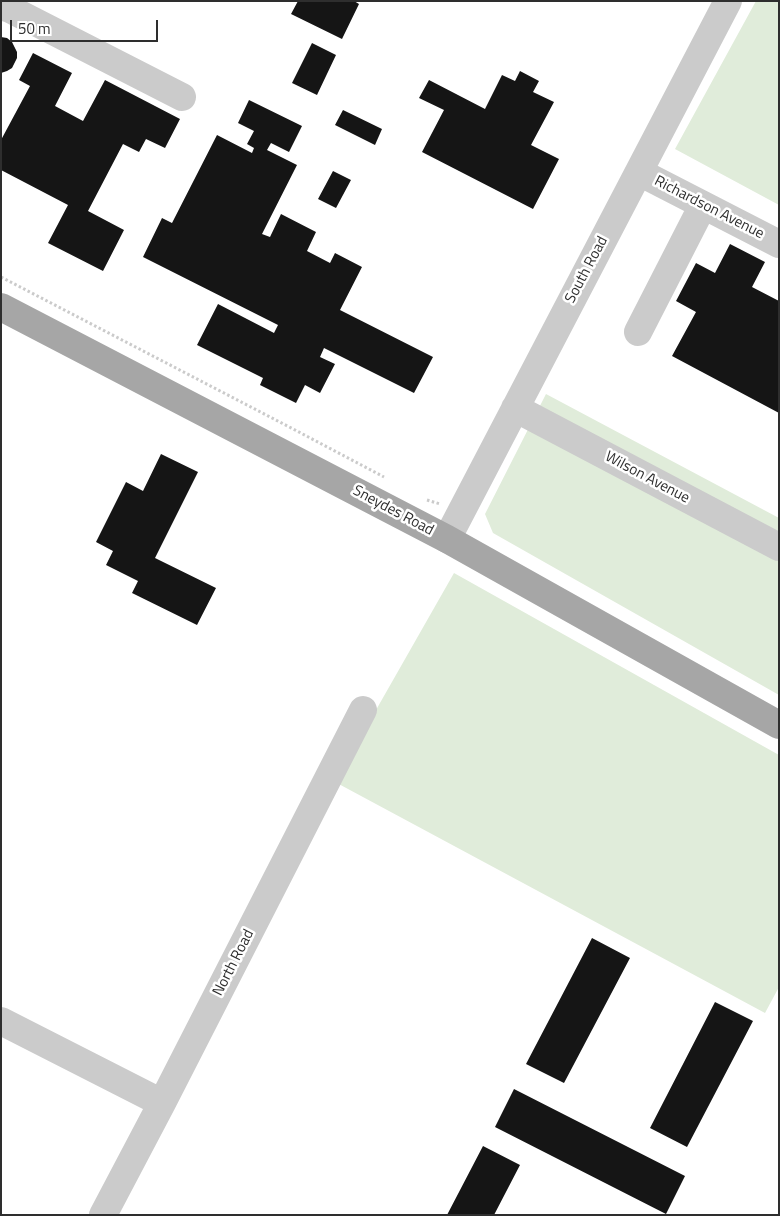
<!DOCTYPE html>
<html>
<head>
<meta charset="utf-8">
<style>
  body { margin:0 }
  #map { position:relative; width:780px; height:1216px; overflow:hidden; background:#fff; font-family:"Titillium Web",sans-serif }
  canvas { display:block }
  .frame { position:absolute; inset:0; border:2px solid #2e2e2e; pointer-events:none }
  .scale { position:absolute; left:10px; top:20px; width:148px; height:22px; box-sizing:border-box; border:2px solid #2e2e2e; border-top:0; padding-left:6px; font-size:15px; line-height:18px; white-space:nowrap; color:#2e2e2e; -webkit-text-stroke:4px #fff; paint-order:stroke }
</style>
</head>
<body>
<div id="map">
<canvas width="780" height="1216"></canvas>
<div class="frame"></div>
<div class="scale">50 m</div>
</div>
<script>
const g = document.querySelector('canvas').getContext('2d');
g.lineJoin = 'round';
function fill(path, color) { g.fillStyle = color; g.fill(path, 'evenodd'); }
function trace(path, color, width, dash) { g.strokeStyle = color; g.lineWidth = width; g.lineCap = dash ? 'butt' : 'round'; g.setLineDash(dash || []); g.stroke(path); }
function write(font, color, halo, rows, align = 'center') {
  g.font = font + ' "Titillium Web",sans-serif'; g.lineWidth = 5; g.setLineDash([]); g.textBaseline = 'middle'; g.strokeStyle = halo; g.fillStyle = color; for (const [text, x, y, turn = 0] of rows) {
    g.save(); g.translate(x, y); g.rotate((+turn || 0) * Math.PI / 180); g.textAlign = isNaN(turn) ? turn : align; if (halo) g.strokeText(text, 0, 0); g.fillText(text, 0, 0); g.restore();
  }
}
fill(new Path2D(`
  M756,1H779V205L675,149Z
  M546,394L779,518V695L493,533L485,514Z
  M454,573L779,755V987L765,1013L335,782Z`), '#e0ecda');
fill(new Path2D(`
  M298,1H354L359,4L342,39L291,14Z
  M1,37L7,38L12,42L17,52V58L12,68L7,71L1,73Z
  M312,43L336,55L317,95L292,83Z
  M33,53L72,73L55,106L83,121L105,80L180,119L165,148L146,139L139,152L123,144L88,211L124,230L103,271L48,243L68,205L1,170V140L30,86L19,80Z
  M520,71L539,81L533,92L554,102L531,145L559,159L533,209L422,152L444,110L419,98L429,80L485,109L502,75L515,81Z
  M249,100L302,126L289,152L271,143L267,150L297,165L262,234L270,237L281,214L316,232L307,251L330,263L335,253L362,267L340,310L433,357L414,393L324,348L320,357L335,364L320,393L305,385L296,403L260,385L263,378L197,345L218,304L274,333L278,325L143,257L162,218L172,223L217,135L252,153L254,148L247,144L254,131L238,123Z
  M343,110L382,129L375,145L335,125Z
  M333,171L351,180L336,208L318,199Z
  M730,244L765,262L752,287L779,301V413L672,356L696,312L676,301L696,263L715,273Z
  M161,454L198,472L155,558L216,588L197,625L132,593L138,581L106,565L113,551L96,542L126,482L143,491Z
  M592,938L630,958L564,1083L526,1064Z
  M715,1002L753,1021L687,1147L650,1128Z
  M514,1089L685,1176L666,1214L495,1127Z
  M483,1146L520,1165L494,1215H447Z`), '#151515');
trace(new Path2D(`
  M1,277L297,431L384,477
  M427,500L440,504`), '#cbcbcb', 3, [2.5, 2.5]);
trace(new Path2D(`
  M1,6L10,9L182,97
  M639,172L779,244
  M638,332L703,205
  M515,408L779,547
  M447,539L728,1
  M1,1021L162,1103
  M103,1215L162,1103L363,710`), '#cbcbcb', 28);
trace(new Path2D(`
  M1,307L447,539L779,725`), '#a6a6a6', 28);
write('15px', '#2e2e2e', '#fff', [
  ["Richardson Avenue",709,208,27],
  ["South Road",587,270,-62],
  ["Wilson Avenue",647,478,28],
  ["Sneydes Road",393,511,28],
  ["North Road",234,963,-63]
]);
</script>
</body>
</html>
